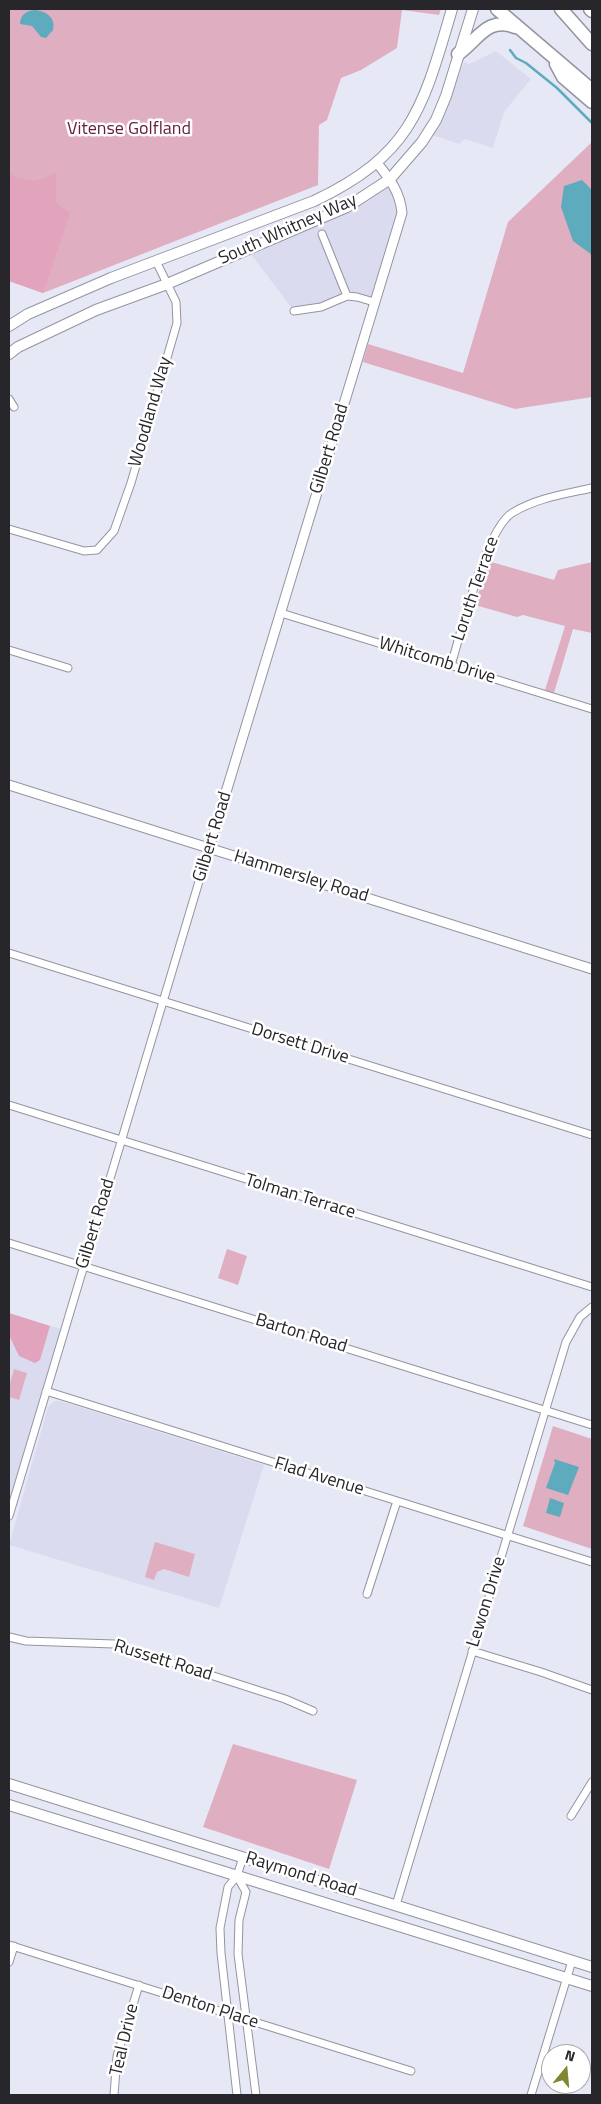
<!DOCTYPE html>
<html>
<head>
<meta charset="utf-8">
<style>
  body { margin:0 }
  #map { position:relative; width:601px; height:2104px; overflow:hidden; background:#e7e8f5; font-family:"Titillium Web",sans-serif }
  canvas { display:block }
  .frame { position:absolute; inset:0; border:10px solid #26262b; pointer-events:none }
  .north { position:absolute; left:541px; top:2044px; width:50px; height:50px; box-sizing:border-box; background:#fff; border:1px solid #a8a8aa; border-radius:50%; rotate:17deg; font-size:14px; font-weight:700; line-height:20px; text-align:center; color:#26262b }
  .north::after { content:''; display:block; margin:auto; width:18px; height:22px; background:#808631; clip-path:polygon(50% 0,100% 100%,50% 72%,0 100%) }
</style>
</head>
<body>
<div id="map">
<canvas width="601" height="2104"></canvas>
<div class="frame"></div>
<div class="north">N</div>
</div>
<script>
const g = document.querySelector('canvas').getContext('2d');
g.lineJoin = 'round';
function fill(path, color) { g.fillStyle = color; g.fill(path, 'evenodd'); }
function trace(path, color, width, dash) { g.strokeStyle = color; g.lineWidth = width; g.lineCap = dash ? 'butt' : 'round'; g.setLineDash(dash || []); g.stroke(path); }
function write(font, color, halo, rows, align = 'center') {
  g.font = font + ' "Titillium Web",sans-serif'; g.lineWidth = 5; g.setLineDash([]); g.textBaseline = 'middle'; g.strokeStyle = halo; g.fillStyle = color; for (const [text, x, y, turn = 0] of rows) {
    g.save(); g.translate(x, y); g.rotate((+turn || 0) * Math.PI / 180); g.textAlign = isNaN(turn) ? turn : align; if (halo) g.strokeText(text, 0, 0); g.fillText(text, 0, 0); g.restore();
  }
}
fill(new Path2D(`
  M496,51L531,79L504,112L493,148L465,139L459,144L432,135L448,105L464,62L469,64Z
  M390,179L402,213L374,302L357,297L294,311L247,249L308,224Z
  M9,1313L64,1330L9,1516Z
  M55,1401H60L264,1465L219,1608L9,1545L48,1407Z`), '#dbdbf0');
fill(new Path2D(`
  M9,9H441L439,15L402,10L397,48L361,70L341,78L327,120L319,125L318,185L43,293L9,281Z
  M592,142V397L515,409L363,362L368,344L463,373L508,222Z
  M488,561L554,580L558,570L592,562V633L573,629L554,693L545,690L565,626L523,615L517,617L475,605Z
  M227,1249L247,1256L238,1285L218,1278Z
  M14,1369L27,1373L19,1400L9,1397V1387Z
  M553,1426L592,1439V1549L523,1526Z
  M155,1542L195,1554L189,1577L164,1569L157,1572L154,1580L145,1577Z
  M233,1744L357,1780L329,1869L203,1827Z`), '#e0aec1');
fill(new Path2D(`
  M9,170L14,177L35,181L56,173V203L70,213L43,293L9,281Z
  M9,1313L50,1326L40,1360L35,1363L19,1356L9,1335Z`), '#e2a3bc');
fill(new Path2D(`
  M36,10C47,12 56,18 53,30L46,38L41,37L32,26L20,24C20,14 28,10 36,10Z
  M582,180L592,190V255L573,241L561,207L564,186Z
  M554,1459L579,1467L568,1495L546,1488L555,1463Z
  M550,1498L564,1503L560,1517L546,1513Z`), '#5eabbe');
trace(new Path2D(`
  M510,50L516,58L526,63L557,88L592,123`), '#5eabbe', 2.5);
const minor = new Path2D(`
  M322,234L347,296
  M294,311L321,307L347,296L357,297L374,302
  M9,399L14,407
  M9,529L84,551L97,550L114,531L131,483L177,323L176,302L156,261
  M281,613L592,709
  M9,650L68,668
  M451,665C461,633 486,529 512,513C536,498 565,494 592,488
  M9,953L592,1135
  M9,1105L592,1287
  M9,1243L592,1425
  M46,1391L592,1562
  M9,1516L209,848
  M367,1594L397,1501
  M9,1637L26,1641L114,1644L285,1699L313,1711
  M472,1651L541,1672L592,1690
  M571,1816L592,1782
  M237,1876L246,1892L239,1920L238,1954L256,2095
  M396,1905L566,1342L580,1317L592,1307
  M9,1945L411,2071
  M9,1962L14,1946
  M114,2095L117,2056L139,1985
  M237,2095L221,1953L220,1928L228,1887L237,1876L243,1857
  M531,2095L572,1961`);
const tertiary = new Path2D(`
  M9,785L592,969
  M209,848L402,213C400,192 390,179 377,163`);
const secondary = new Path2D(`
  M9,326L28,314L111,278L314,201C413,154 423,107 452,9
  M9,354L18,347L96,310L167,284L347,207L390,179L422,142L436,120L446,96L473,9
  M9,1784L592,1967
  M9,1805L592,1986`);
const motorway = new Path2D(`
  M497,9L592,90
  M561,9L592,44
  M590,9L592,11
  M458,54C478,40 487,16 515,27
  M556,64L563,77L592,102`);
trace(minor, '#9494a0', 9);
trace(tertiary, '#9494a0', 11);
trace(secondary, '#9494a0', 12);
trace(motorway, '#9494a0', 15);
trace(minor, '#fff', 7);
trace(tertiary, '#fff', 9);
trace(secondary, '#fff', 10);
trace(motorway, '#fff', 12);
write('18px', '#651c40', '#fff', [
  ["Vitense Golfland",129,130]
]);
write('18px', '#26262b', '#fff', [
  ["South Whitney Way",288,230,-24],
  ["Woodland Way",151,412,-74],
  ["Gilbert Road",330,449,-73],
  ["Loruth Terrace",476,589,-71],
  ["Whitcomb Drive",437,661,17],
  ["Gilbert Road",213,837,-73],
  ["Hammersley Road",301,877,17],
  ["Dorsett Drive",300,1044,17],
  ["Tolman Terrace",300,1197,17],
  ["Gilbert Road",96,1224,-73],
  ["Barton Road",301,1334,17],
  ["Flad Avenue",319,1477,17],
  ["Lewon Drive",487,1602,-73],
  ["Russett Road",163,1661,17],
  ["Raymond Road",301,1875,17],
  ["Denton Place",210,2008,18],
  ["Teal Drive",125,2040,-77]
]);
</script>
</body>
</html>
